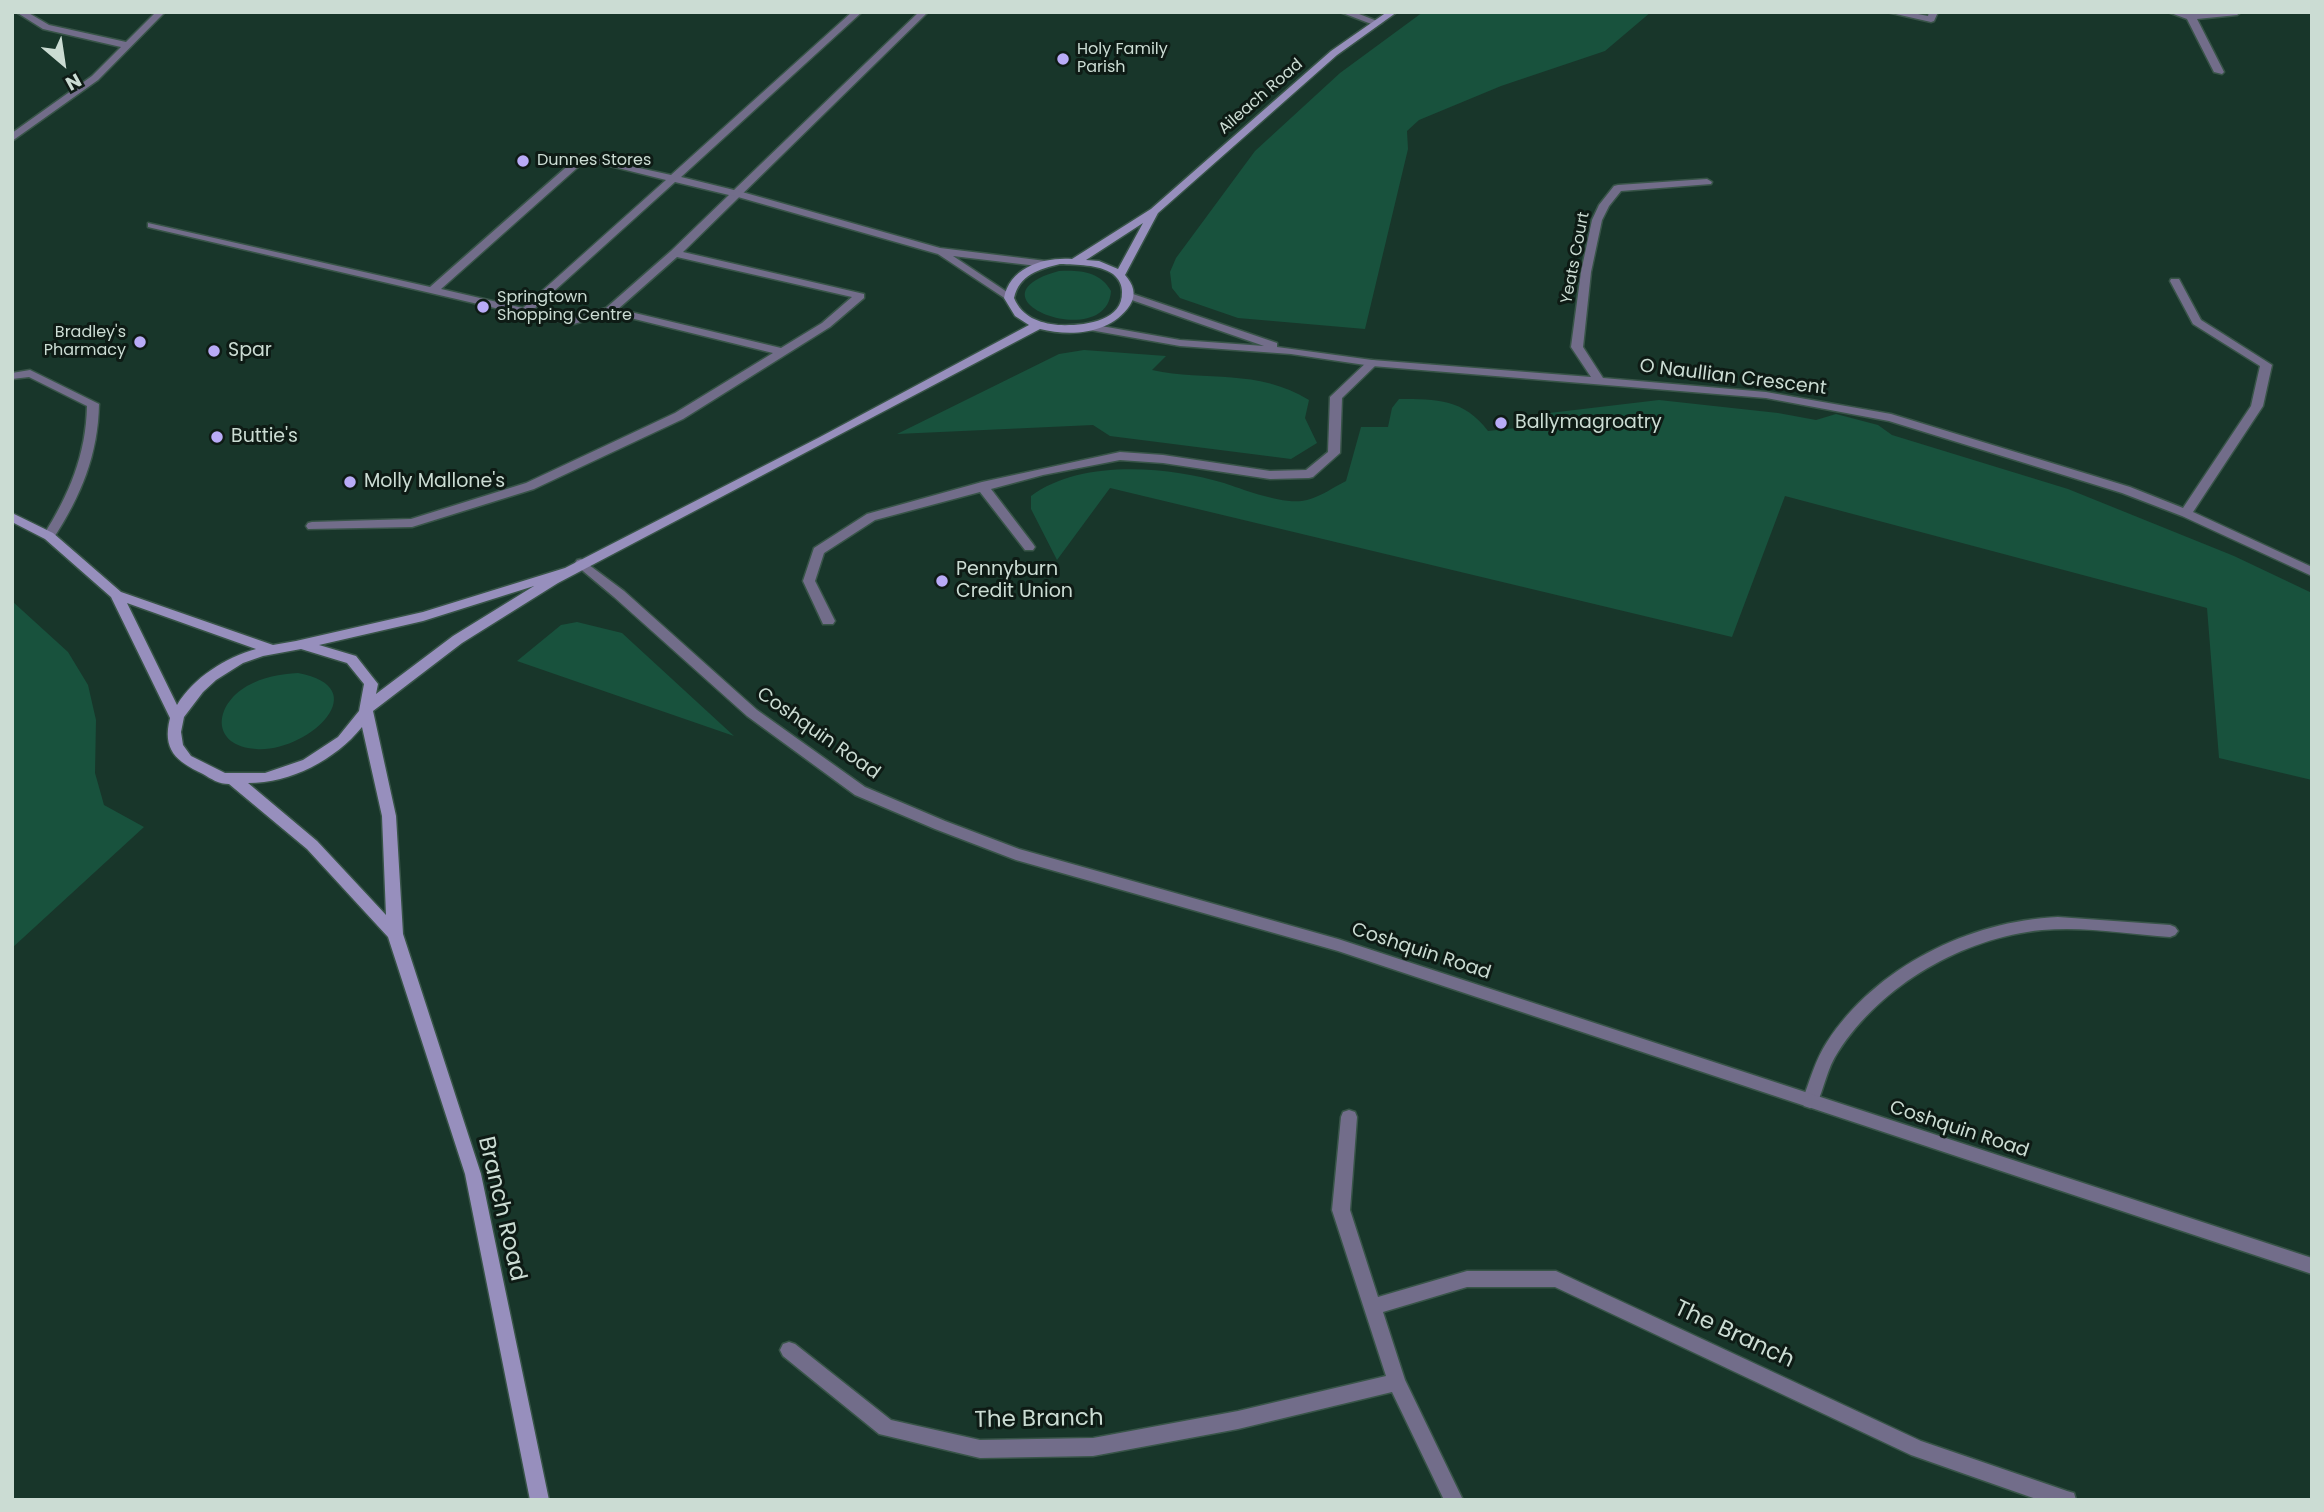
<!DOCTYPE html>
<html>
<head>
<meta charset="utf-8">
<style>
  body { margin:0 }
  #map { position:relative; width:2324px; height:1512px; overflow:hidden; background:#18362a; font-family:Poppins,sans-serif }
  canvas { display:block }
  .frame { position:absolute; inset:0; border:14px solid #cbdcd3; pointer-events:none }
  .north { position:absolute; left:28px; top:28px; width:70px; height:70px; -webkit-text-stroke:5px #0e1b15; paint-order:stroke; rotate:151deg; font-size:19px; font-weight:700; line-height:28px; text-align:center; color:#cbdcd3 }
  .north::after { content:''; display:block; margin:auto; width:24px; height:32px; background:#cbdcd3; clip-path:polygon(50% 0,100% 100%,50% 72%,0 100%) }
</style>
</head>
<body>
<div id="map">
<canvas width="2324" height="1512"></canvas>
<div class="frame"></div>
<div class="north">N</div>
</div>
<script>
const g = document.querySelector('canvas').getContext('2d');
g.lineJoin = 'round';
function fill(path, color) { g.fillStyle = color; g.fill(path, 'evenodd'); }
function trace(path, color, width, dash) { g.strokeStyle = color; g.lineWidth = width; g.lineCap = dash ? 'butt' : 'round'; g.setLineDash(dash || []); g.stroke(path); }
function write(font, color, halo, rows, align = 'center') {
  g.font = font + ' Poppins,sans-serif'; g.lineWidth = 6; g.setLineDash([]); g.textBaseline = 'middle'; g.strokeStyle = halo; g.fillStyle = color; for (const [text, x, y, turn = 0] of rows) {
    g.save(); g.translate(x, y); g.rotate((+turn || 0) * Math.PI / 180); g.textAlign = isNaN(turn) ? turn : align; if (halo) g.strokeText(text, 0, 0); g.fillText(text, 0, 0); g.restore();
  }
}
fill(new Path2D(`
  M1423,12H1651L1605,51L1501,86L1419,120L1407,131L1408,149L1365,329L1238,318L1180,298L1172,288L1170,272L1176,258L1255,151L1340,73Z
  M1059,271C1079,270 1100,271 1111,291C1107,354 960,298 1059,271Z
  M1084,350L1166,356L1152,370C1207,382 1257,368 1309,400L1305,418L1317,443L1291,459L1110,436L1093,425L897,434L1059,354Z
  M1399,399C1437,399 1464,399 1488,431L1554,424L1549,413L1659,400L1778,413L1816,420L1836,414L1878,425L1892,435L2068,489L2234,556L2312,593V780L2219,758L2207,608L1785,496L1732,637L1110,488L1057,560L1031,509V496C1080,459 1168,466 1224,483C1245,490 1286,506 1307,500C1320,497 1334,487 1346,481L1361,427H1388L1392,408Z
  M12,601L68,652L88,685L96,720L95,773L104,805L144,827L12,948Z
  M577,622L622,633L734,736L517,661L561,625Z
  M298,673C378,688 307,753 256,749C211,746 213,706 247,686C263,677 280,674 298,673Z`), '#18523d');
const lane = new Path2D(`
  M852,12H862L681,177L734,190L919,12H928L683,252L864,294V298L830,327L683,419L534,489L412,527L308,529L306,526L308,523L312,522L411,519L526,483L675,413L773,353L610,313L574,324L525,315L152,228L148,227V223L430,287L580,155L671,175ZM586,160L666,180L523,308L441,289ZM675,182L729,195L671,251L606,308L574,318L533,310ZM677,257L852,297L822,323L781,348L618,309Z
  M1340,12H1354L1382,23L1374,25Z
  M1372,360L1376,361V365L1342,398L1340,453L1313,477L1309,478L1270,479L1163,463L1120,460L1043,475L991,489L1033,544L1035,547L1033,550H1025L980,492L875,520L824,553L815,581L835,621L833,624H823L803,581L814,548L867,514L982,482L1120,452L1163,455L1270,471L1306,470L1328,452L1330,397L1368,361Z
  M30,370L99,404C98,455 81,496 53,539L49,540L43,536C69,495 86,455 87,406L29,377L12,379V373Z
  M2058,917L2170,925L2175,927L2178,931L2175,935L2170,937C2128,934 2085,926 2042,930C1963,938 1882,984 1838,1052C1827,1068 1824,1089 1816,1106L1810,1108L1804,1106L1802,1101C1810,1081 1815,1060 1827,1042C1876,967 1969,921 2058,917Z`);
const street = new Path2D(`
  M16,12H27L49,25L126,42L156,12H165L98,80L12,141V133L92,76L121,47L43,29Z
  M1887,12H1908L1928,16L1929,12H1938L1934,21L1931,22Z
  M2168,12L2191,14L2241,12L2237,15L2197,19L2224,72L2222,74L2214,72L2187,19Z
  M1707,179L1712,182L1711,184L1621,191L1609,206L1602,220L1591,272L1583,347L1603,378L1766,392L1891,414L2130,487L2183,508L2251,406L2260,366L2193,324L2170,281L2171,279H2179L2201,320L2272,365L2263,406L2193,512L2312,567V576L2182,516L2122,493L1889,421L1766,398L1372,366L1291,354L1180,346L1090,330L1084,327L1090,324L1180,340L1264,346L1126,298L1125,296L1130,293L1277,343V347L1372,360L1591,377L1571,347L1581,272L1592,220L1599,205L1614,186L1618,185Z
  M735,190L940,248L1046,261L1051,264L1046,267L953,256L1013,296L1014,298L1009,301L938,254L731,195L730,193Z
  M581,559L624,591L757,710L865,787L945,821L1019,849L1338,939L2312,1258V1274L1338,951L1016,860L935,829L855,795L747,716L614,597L577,566L575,563L577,560Z
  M1349,1110L1355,1112L1357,1117L1350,1210L1378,1297L1467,1271H1556L1921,1441L2067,1491L2074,1493L2076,1500H2039L1911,1455L1555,1287H1467L1383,1312L1405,1380L1463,1500H1444L1392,1392L1238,1429L1093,1456L980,1458L879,1434L783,1356L780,1350L783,1344L789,1342L795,1344L891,1420L980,1440L1093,1438L1238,1411L1386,1376L1332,1210L1341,1117L1343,1112Z`);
const secondary = new Path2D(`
  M1387,12H1397L1337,55L1158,213L1125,275C1133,284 1137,294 1130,305C1111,334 1071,337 1040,329L558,583L462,643L373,711L396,816L403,934L481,1174L549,1500H530L465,1174L388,937L307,849L229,784C219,784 211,779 203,774C176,761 162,750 170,718L111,597L45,539L12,522V513L53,533L121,592L273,645L296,641L423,612L565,568L820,437L1029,325L1015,316L1004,298C1010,267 1044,257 1072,259L1151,209L1331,51ZM1143,223L1118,269L1099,261L1086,260ZM1060,264C1077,265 1098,264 1113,274C1119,279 1122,285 1122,292C1123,323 1080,326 1058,325C1039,323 1022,317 1014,298C1019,275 1039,269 1060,264ZM534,586L453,636L376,694L378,684L356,656L319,645L423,621ZM127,603L256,649C225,658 194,677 177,705ZM301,649L347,663L364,684L359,711L338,737L303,760L265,773H225L191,756L183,745L181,732L184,717L203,692L216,680L243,663L263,656ZM362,727L382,816L386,915L317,841L248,783C291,783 335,760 362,727Z`);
trace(lane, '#385448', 3);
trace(street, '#385448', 3);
trace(secondary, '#385448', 3);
fill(lane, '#726d8a');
fill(street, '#726d8a');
fill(secondary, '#978fbd');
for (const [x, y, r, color] of [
  [1063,59,7,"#b9abf7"],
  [523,161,7,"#b9abf7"],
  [483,307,7,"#b9abf7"],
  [140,342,7,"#b9abf7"],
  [214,351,7,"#b9abf7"],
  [1501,423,7,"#b9abf7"],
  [217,437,7,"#b9abf7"],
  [350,482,7,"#b9abf7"],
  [942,581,7,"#b9abf7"]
]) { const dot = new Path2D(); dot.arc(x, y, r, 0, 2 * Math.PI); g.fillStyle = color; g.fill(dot); trace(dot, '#0e1b15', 2.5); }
write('16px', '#cbdcd3', '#0e1b15', [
  ["Holy Family",1077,50],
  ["Parish",1077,68],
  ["Dunnes Stores",537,161],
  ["Springtown",497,298],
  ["Shopping Centre",497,316],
  ["Bradley's",126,333,"right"],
  ["Pharmacy",126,351,"right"]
], 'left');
write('16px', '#cbdcd3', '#0e1b15', [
  ["Aileach Road",1261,97,-41],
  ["Yeats Court",1576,258,-79]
]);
write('19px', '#cbdcd3', '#0e1b15', [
  ["Spar",228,351],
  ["Ballymagroatry",1515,423],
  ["Buttie's",231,437],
  ["Molly Mallone's",364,482],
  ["Pennyburn",956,570],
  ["Credit Union",956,592]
], 'left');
write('19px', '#cbdcd3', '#0e1b15', [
  ["O Naullian Crescent",1733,378,7],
  ["Coshquin Road",818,734,35],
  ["Coshquin Road",1421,952,18],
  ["Coshquin Road",1959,1130,18]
]);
write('23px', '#cbdcd3', '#0e1b15', [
  ["Branch Road",501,1209,77],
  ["The Branch",1734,1335,25],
  ["The Branch",1039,1420,-1]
]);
</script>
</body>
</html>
